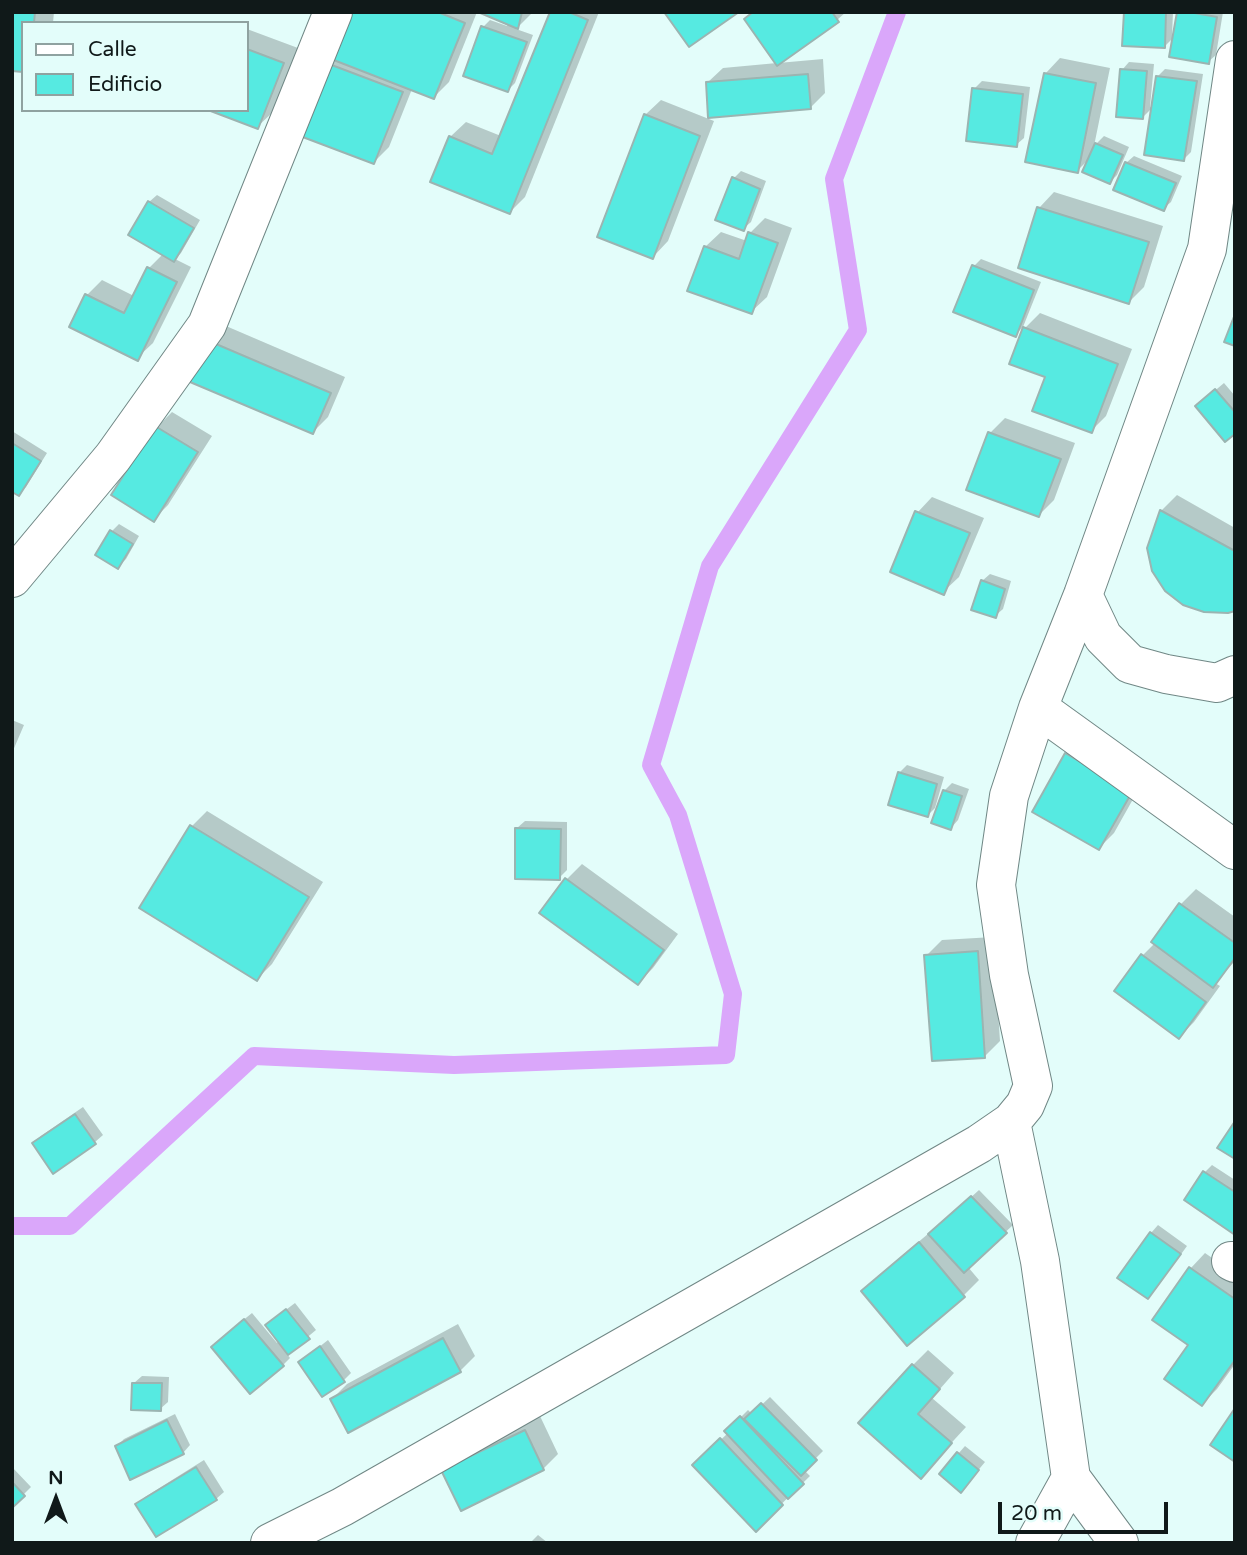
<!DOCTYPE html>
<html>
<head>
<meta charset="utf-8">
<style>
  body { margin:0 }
  #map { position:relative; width:1247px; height:1555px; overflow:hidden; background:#e3fdfa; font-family:"Varela Round",sans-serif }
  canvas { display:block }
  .frame { position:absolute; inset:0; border:14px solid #101919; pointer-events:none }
  .legend { position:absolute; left:21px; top:21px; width:228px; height:91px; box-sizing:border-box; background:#e3fdfa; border:2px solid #8fa2a0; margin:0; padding:9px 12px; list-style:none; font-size:21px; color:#101919 }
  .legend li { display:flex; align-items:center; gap:14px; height:35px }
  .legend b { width:35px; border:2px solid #8fa2a0 }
  .north { position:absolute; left:21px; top:1464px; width:70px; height:70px; -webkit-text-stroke:5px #e3fdfa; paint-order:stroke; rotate:0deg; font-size:19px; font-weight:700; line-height:28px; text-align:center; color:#101919 }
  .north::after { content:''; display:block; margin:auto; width:24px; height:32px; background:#101919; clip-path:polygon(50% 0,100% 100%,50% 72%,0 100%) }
  .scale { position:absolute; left:998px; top:1502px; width:170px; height:32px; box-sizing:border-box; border:4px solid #101919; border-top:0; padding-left:9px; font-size:21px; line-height:24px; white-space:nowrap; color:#101919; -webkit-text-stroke:5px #e3fdfa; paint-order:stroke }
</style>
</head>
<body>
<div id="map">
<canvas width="1247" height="1555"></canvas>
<div class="frame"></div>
<ul class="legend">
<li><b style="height:9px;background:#fff"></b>Calle</li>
<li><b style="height:19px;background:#56eae1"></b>Edificio</li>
</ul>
<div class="north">N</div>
<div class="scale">20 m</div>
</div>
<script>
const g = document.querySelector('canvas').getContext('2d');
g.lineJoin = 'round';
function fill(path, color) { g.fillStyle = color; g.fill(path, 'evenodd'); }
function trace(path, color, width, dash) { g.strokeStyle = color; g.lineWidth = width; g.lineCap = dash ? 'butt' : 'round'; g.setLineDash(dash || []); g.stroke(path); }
fill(new Path2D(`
  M12,12H54L53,23H23Z
  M352,12H477L449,82L434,97L412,89L389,147L374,162L330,65L336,60Z
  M482,12H533L516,29L533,35L515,83L508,90L483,27L490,20L507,26L508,23Z
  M552,12H599L525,197L510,212L450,137L466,122L501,136Z
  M753,12H846L837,20L778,63L823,59L825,93L810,108L707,83L723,68L777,63L746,19Z
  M1126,12H1173L1172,37H1174L1165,46Z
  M1179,12H1223L1216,55L1208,62Z
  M247,29L298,48L273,112L257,127L247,110Z
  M1060,58L1110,68L1094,146L1104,136L1129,147L1117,175L1110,182L1090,158L1077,171L1045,74Z
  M1129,62L1154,64L1150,107L1152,108L1143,117L1122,70Z
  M1165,69L1203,74L1191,152L1183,160L1158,76Z
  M982,81L1030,87L1024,138L1016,145L974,89Z
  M661,100L714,121L668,241L653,257L645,115Z
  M1134,156L1182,176L1171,202L1163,209L1126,163Z
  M741,171L766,181L751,222L743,229L734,178Z
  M1054,192L1163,226L1144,287L1129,302L1039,208Z
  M157,195L200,220L181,253L175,259L191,267L153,343L137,358L87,295L102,280L134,296L149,268L163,254L149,202Z
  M765,218L792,228L767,297L751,312L705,247L721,232L747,241L750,233Z
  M981,259L1041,282L1023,327L1015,335L974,266Z
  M1040,313L1132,349L1106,416L1091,431L1047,376L1025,328Z
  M226,326L345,377L328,417L313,432L210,342Z
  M1224,383L1235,396V432L1205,399Z
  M172,412L212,436L168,505L153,520L157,427Z
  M1005,418L1075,443L1054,500L1039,515L990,433Z
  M12,431L47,453L26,487L18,494L12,490Z
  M1177,495L1235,528V609L1149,548L1161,511Z
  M932,497L984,518L959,577L943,592L917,513Z
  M119,524L139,536L126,559L118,567L112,531Z
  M990,574L1011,581L1003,609L995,616L982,581Z
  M12,720L24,725L12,753Z
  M1081,739L1146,776L1114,833L1099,848L1066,754Z
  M907,765L944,777L935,808L928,815L899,773Z
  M952,783L969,789L958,820L951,828L944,791Z
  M207,811L323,882L272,964L257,979L141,907L192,826Z
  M525,821L567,822V870L559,878L517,828Z
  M582,864L678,934L653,968L638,983L542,912L567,879Z
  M1196,889L1235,917V961L1215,983L1220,986L1194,1022L1179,1037L1116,991L1143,955L1155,943L1181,904Z
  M993,937L1000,1041L985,1056L926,956L942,940Z
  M83,1107L103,1135L95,1142L53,1172L34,1143L41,1136Z
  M1212,1165L1235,1180V1233L1205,1172Z
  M979,1190L1013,1225L968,1267L979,1280L964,1295L907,1343L863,1291L878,1276L935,1228L936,1229Z
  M1158,1225L1187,1246L1155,1290L1148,1297L1119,1277L1151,1233Z
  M1205,1253L1235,1274V1364L1217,1389L1202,1404L1190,1269Z
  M295,1303L316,1330L287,1354L290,1358L283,1365L220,1339L252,1313L277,1343L280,1341L275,1318Z
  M458,1324L475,1356L460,1371L332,1399L347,1384Z
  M328,1340L351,1373L344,1380L300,1362Z
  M928,1350L954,1373L932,1398L966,1427L921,1476L913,1365Z
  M142,1376L169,1377L168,1402L160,1409L134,1383Z
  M770,1397L823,1451L804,1470L810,1476L756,1529L694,1465L728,1433L727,1431L748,1410L752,1414Z
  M175,1414L190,1445L183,1453L117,1446L124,1439Z
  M540,1416L558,1454L543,1469L443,1471Z
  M965,1446L985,1462L961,1491L958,1454Z
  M204,1460L224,1492L216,1499L137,1505L145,1497Z
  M12,1467L31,1487L12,1506Z
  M538,1535L548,1543H530Z`), '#0003');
trace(new Path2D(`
  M12,1226H70L254,1056L454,1065L726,1055L733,994L678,815L651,765L710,566L858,330L834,179L897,12`), '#daa7fa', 18);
const building = new Path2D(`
  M12,12H35L34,23H23V72L12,71Z
  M350,12H438L465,23L434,99L331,59Z
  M478,12H522L518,29Z
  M550,12H569L588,20L510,214L430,182L449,136L492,154Z
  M664,12H739L689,47Z
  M753,12H832L839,22L777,66L744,19Z
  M1124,12H1166L1165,48L1122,46Z
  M1177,12H1189L1217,17L1209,64L1169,57Z
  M481,26L527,42L508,92L463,76Z
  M247,49L284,63L258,129L208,110H247Z
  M329,64L403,92L374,164L300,136Z
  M1120,69L1147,71L1143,119L1116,117Z
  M1044,73L1096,83L1078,173L1025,162Z
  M808,74L811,109L708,118L706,82Z
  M1156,76L1197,81L1184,161L1144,155Z
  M972,88L1023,94L1017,147L966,141Z
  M644,114L700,136L653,259L597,237Z
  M1095,143L1123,155L1110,184L1082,172Z
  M1125,162L1176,183L1164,211L1113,190Z
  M732,177L760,189L744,231L715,220Z
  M148,201L194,228L174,262L128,235Z
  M1037,207L1149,242L1129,304L1018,268Z
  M748,232L778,243L752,314L687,291L704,246L739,259Z
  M972,265L1034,290L1016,337L953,312Z
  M147,267L177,282L138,361L69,327L85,294L124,313Z
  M1235,314V346L1224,342Z
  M1023,327L1118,364L1092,433L1032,411L1045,377L1009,364Z
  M209,341L331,393L313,434L190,382Z
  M1215,389L1235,412V434L1225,442L1195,406Z
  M155,426L198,452L154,522L111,495Z
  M988,432L1061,459L1039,517L966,490Z
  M12,443L41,461L19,496L12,492Z
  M1160,510L1235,551V611L1228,613L1204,612L1183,605L1165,591L1152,571L1147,548Z
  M915,511L970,533L944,595L890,572Z
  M110,530L133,544L118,569L95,555Z
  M981,580L1005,589L996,618L971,610Z
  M1065,753L1132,792L1099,850L1032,812Z
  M898,772L937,784L928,817L888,805Z
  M943,790L962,796L951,830L931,823Z
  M190,825L309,897L257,981L139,908Z
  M515,828L561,829L560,880L515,879Z
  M565,878L664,950L638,985L539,913Z
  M1179,903L1235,943V958L1213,988L1151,942Z
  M978,951L985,1058L932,1061L924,955Z
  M1141,954L1206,1002L1179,1039L1114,991Z
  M75,1114L96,1144L53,1174L32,1143Z
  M1235,1121V1159L1217,1148Z
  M1203,1171L1235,1192V1235L1184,1200Z
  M971,1196L1007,1233L964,1273L928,1234Z
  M1150,1232L1181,1254L1148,1299L1117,1278Z
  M919,1242L965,1297L907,1346L861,1291Z
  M1189,1267L1235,1299V1360L1202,1406L1164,1379L1188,1345L1152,1320Z
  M286,1309L310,1339L288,1355L265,1325Z
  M244,1319L284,1366L250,1394L211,1347Z
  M443,1338L461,1372L348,1433L330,1399Z
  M320,1346L345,1382L322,1397L298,1362Z
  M912,1364L940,1389L918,1414L952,1443L921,1479L858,1423Z
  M132,1383H162L161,1411L131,1410Z
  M761,1403L817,1460L801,1476L744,1419Z
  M1235,1408V1462L1210,1445Z
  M740,1416L804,1484L788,1499L724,1431Z
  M167,1420L184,1454L130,1480L115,1446Z
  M525,1430L544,1470L461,1511L441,1470Z
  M720,1438L783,1505L756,1532L692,1465Z
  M957,1452L979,1470L961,1493L939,1474Z
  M196,1467L217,1500L156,1537L135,1504Z
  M12,1482L25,1496L12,1508Z`);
fill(building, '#56eae1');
trace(building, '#9bb4b1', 2);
const minor = new Path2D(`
  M12,578L113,457L207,325L333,12
  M1083,595L1103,637L1130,664L1166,674L1217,683L1235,675
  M1038,708L1235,850
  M1231,1261L1235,1263
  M270,1543L342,1507L979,1144L1011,1122
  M1035,1543L1071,1478
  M1119,1543L1071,1478L1040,1261L1011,1122L1025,1105L1033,1086L1009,975L996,885L1009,796L1038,708L1083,595L1207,249L1235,60`);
trace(minor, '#708785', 40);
trace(minor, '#fff', 38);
</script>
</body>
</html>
